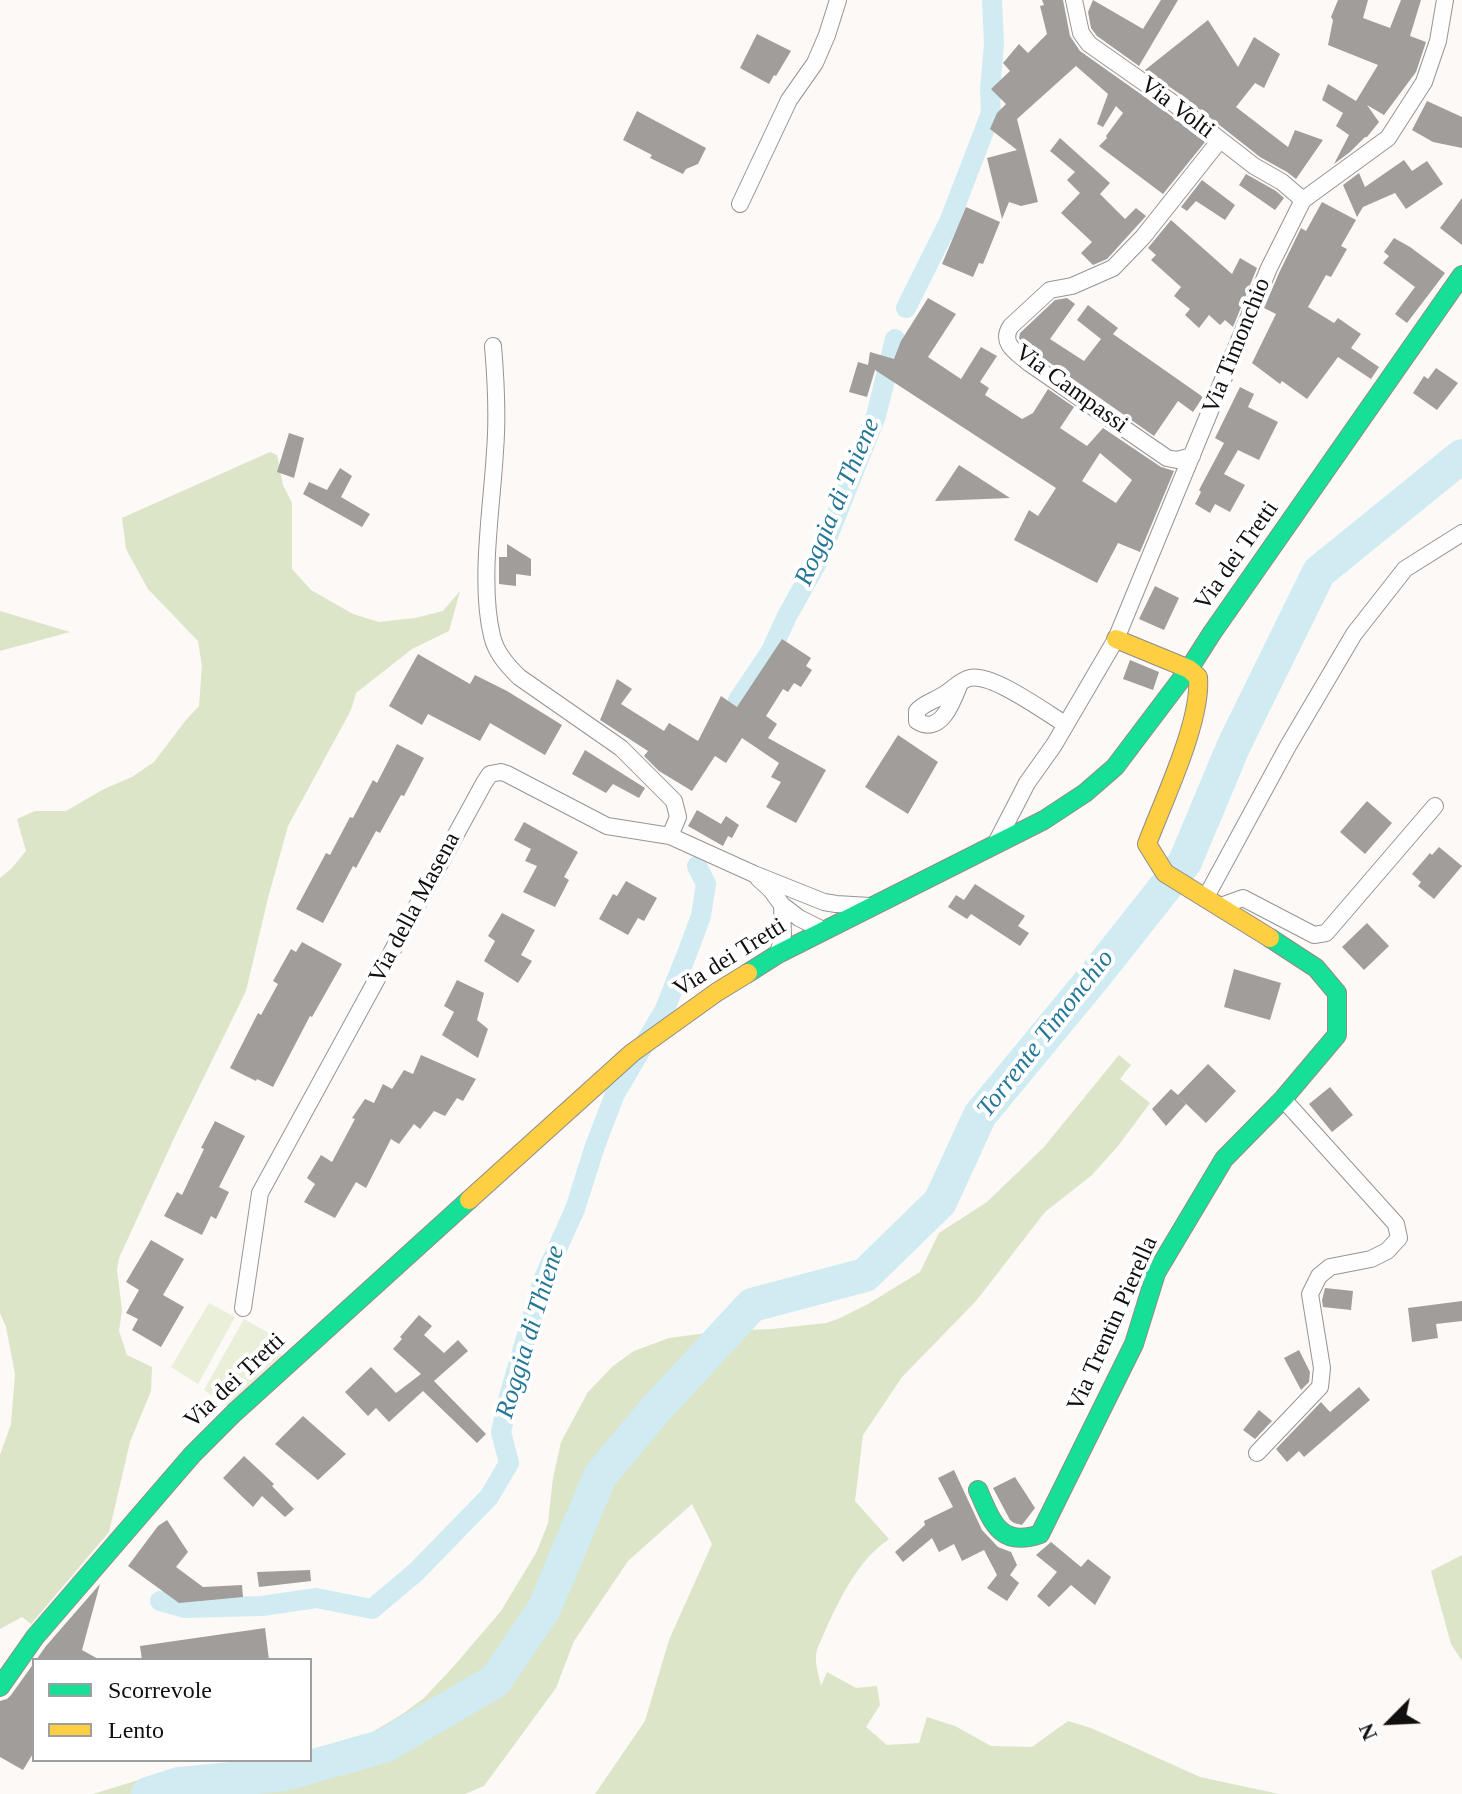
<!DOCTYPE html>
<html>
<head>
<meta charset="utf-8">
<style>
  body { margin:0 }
  #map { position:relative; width:1462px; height:1794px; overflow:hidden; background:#fcf9f6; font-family:Georgia,serif }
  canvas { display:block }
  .legend { position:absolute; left:32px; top:1658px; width:280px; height:104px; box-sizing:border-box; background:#fff; border:2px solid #9f9f9f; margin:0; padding:10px 14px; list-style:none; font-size:24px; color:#101010 }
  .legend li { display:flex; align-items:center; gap:16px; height:40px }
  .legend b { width:40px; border:2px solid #9f9f9f }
  .north { position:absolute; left:1350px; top:1682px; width:80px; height:80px; -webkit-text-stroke:6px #fff; paint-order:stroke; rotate:246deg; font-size:22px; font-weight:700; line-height:32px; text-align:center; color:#101010 }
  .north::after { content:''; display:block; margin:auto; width:28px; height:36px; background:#101010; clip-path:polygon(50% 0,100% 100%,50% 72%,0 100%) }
</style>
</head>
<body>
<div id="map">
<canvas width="1462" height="1794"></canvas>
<ul class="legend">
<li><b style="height:10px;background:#16e098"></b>Scorrevole</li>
<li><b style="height:10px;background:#ffcf43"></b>Lento</li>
</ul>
<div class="north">N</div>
</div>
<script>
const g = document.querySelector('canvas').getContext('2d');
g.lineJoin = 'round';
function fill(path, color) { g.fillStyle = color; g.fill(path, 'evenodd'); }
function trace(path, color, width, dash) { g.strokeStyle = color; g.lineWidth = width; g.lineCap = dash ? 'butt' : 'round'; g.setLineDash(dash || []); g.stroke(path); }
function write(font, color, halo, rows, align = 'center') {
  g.font = font + ' Georgia,serif'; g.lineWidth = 8; g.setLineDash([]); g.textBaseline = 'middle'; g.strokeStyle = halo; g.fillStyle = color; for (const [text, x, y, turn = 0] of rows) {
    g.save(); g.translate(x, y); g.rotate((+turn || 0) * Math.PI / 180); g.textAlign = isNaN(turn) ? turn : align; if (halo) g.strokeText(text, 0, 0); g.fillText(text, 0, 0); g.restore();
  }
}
fill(new Path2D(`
  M209,1303L235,1317L198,1384L171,1367Z
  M244,1319L274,1336L282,1357L228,1406L204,1390Z`), '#e9efd8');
fill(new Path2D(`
  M270,452L277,455L283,485L292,503V569L311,590L353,614L379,622L415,618L443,611L460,591L449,631L412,649L356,693L351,710L288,826L268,898L246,991L176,1134L119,1258L117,1270L122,1310L119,1331L127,1355L152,1367L151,1391L130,1442L109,1532L31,1624L22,1617L0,1629V1455L11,1424L15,1374L6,1327L0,1313V878L11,869L26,851L17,819L35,811H66L104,789L132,777L154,762L186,720L199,706L202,666L198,641L148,589L126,549L122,518Z
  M0,611L70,632L0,651Z
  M1119,1055L1131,1065L1120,1079L1150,1103L1118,1146L1092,1175L1045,1212L976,1301L902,1377L863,1435L855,1501L889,1539C858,1560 840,1598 825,1631C822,1639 817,1647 816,1655C815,1665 819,1676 821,1686L827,1672L856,1688L877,1686L880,1705L866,1727L887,1745L919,1743L927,1717L955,1726L991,1746L1032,1747L1068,1721L1091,1728L1200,1777L1279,1794H595L645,1721L669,1640L712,1544L692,1504L628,1561L574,1641L556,1688L484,1786L465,1794H93L158,1774L284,1760H310V1756L356,1742L404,1713L424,1698L454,1666L501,1611L536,1553L548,1523L553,1478L561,1442L588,1392L613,1366L634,1351L669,1338L722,1331L772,1329L826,1323L838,1319L868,1304L920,1272L939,1233L987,1202L1044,1147Z
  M1462,1555V1661L1451,1644L1431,1571Z`), '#dce5c7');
trace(new Path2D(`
  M906,308L949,222L991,113L990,89L994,44L992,0
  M738,700L771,651L787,616L818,561L876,416L895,339
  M160,1601L184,1608L262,1606L316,1598L372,1609L416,1572L489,1497L509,1463L501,1432L509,1396L543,1280L575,1209L595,1146L615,1094L665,1009L688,951L701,916L706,884L697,866`), '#d0ecf2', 20);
trace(new Path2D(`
  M148,1794L179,1784L285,1774L384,1746L495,1681L544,1609L600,1476L655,1410L752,1305L865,1275L940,1202L980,1115L1094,977L1185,862L1234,745L1319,572L1462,456`), '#d0ecf2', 34);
fill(new Path2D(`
  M1042,0H1063L1070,36L1080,51L1166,112L1205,142L1163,194L1099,146L1107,138L1106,136L1123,113L1116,106L1103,127L1097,124L1108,94L1076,66L1017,119L1038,202L1021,206L1009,202L1002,219L987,158L1017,150L990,129L997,113L1006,104L991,89L1010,71L1003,63L1019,44L1028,53L1047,34L1040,6L1044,5Z
  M1093,0L1143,29L1161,0H1178L1139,66L1097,36L1091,28L1088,12Z
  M1338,0H1368L1363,18L1390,28L1401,0H1421L1410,36L1426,42L1416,72L1384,115L1367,105L1379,122L1367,137H1365L1350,152L1334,164L1349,135L1336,126L1343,113L1322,100L1328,84L1356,101L1378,65L1328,45L1333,20L1331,17Z
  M1208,20L1238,67L1254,37L1280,54L1264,88L1255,83L1236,107L1288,147L1295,130L1323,140L1296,179L1287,172L1260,157L1180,94L1145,70Z
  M757,34L791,51L776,76L774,75L769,84L740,68Z
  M1427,101L1462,117V148L1433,142L1412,130Z
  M637,111L706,148L698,164L686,169L683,174L650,158L652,155L623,140Z
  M1060,138L1110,183L1100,194L1125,219L1136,208L1146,216L1107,259L1093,265L1081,253L1092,242L1061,213L1080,193L1067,180L1075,172L1050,151Z
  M1404,160L1412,171L1427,161L1443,184L1406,209L1395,193L1363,207L1357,217L1343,185L1359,173L1365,187Z
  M1246,174L1276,191L1284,198L1275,210L1239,185Z
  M1202,180L1235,205L1225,220L1196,201L1187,211L1181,207Z
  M1462,198V245L1440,228Z
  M1322,202L1356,220L1341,246L1347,249L1331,277L1326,275L1308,307L1334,323L1338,318L1361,334L1351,348L1379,367L1371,379L1338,357L1307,399L1282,381L1280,384L1252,363L1276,314L1264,308L1279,273L1301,228L1306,231Z
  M966,207L1000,222L983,264L979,263L973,277L942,264Z
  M1171,220L1232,274L1240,258L1257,268L1233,327L1225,320L1220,325L1209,315L1199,328L1185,315L1190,309L1174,296L1181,287L1151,260L1156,255L1148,248Z
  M1394,238L1410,247L1445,273L1407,323L1395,314L1415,287L1383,263L1389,256L1384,252Z
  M928,298L956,314L928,357L961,379L981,347L997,356L980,382L989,388L985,395L1022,419L1033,413L1048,389L1074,407L1060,428L1087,446L1103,428L1161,467L1174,471L1140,552L1118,543L1097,583L1014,540L1029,510L1038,516L1056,488L875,370L867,397L849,392L858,362L868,365L870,352L894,359L901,341ZM1100,453L1132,480L1116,503L1082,481Z
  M1067,298L1075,304L1050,339L1084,361L1101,339L1077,320L1088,305L1118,328L1113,334L1203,397L1193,412L1178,401L1154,436L1023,344L1019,338L1020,333L1055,300Z
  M1436,368L1458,383L1437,410L1413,393L1424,376L1428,379Z
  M1240,387L1254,394L1248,407L1278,422L1259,460L1238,450L1224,474L1245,485L1230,512L1215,504L1210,513L1195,504L1201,492L1199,490L1224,443L1215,438Z
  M289,433L304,438L294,478L277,472Z
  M959,465L1010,498L935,501Z
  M340,468L352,476L341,497L370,514L362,527L303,494L309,482L327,490Z
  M507,544L531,559V576L516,574V586L499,584V557H507Z
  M1155,586L1179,598L1164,630L1139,619Z
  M782,639L811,658L806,666L812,670L801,687L794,683L788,692L783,689L766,716L777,724L768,738L826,770L796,823L766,807L781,782L771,777L779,763L742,738L726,763L715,756L692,791L659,771L644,756L648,751L600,720L617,679L632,689L621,704L664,731L669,723L698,741L721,696L737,707Z
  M418,654L470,684L475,675L507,691L562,725L545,755L490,723L480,741L428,714L422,725L389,706Z
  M1130,660L1159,672L1153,690L1123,679Z
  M898,735L938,762L908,814L865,787Z
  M397,744L424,758L404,796L401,795L380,833L376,831L356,868L353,866L323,923L296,909L326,853L330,855L350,817L353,818L373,780L377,783Z
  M585,750L645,788L639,798L613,784L606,793L572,774Z
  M1367,801L1392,823L1365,854L1340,832Z
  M697,810L721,824L726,816L739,825L732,838L728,836L723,846L688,826Z
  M524,822L578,852L564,877L569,880L555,907L523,892L537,866L525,861L531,849L514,840Z
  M1439,847L1462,866L1434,899L1418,886L1421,882L1412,874L1430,853L1432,855Z
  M626,881L657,898L644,921L638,918L628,935L599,919L613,894L617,896Z
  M975,884L1025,916L1018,926L1029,933L1020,946L971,914L967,919L948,907L956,895L964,900Z
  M502,913L535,930L521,955L532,961L518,983L484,961L495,941L488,936Z
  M1367,923L1389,946L1364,970L1342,947Z
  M302,942L342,964L312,1017L310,1016L273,1087L257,1079L256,1081L230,1068L258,1013L261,1015L278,984L273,981L291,949L296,952Z
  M1234,969L1281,983L1270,1020L1224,1007Z
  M457,980L484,993L477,1020L488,1029L478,1058L442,1035L454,1012L444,1006Z
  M421,1055L476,1079L463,1101L457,1098L445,1116L434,1111L420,1129L414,1124L399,1144L391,1139L366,1188L356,1182L335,1218L304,1202L315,1184L307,1178L321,1155L332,1162L355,1119L352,1118L365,1099L374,1103L383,1084L392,1089L404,1070L413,1074Z
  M1208,1064L1236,1091L1206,1123L1179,1097L1186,1104L1166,1126L1152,1109L1171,1089L1178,1095Z
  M1330,1087L1353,1115L1332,1132L1309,1104Z
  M215,1121L245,1136L219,1187L229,1192L216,1219L211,1216L202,1235L164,1216L177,1192L182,1195L204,1149L201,1148Z
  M151,1240L184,1259L163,1295L184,1307L161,1347L132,1330L138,1319L126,1313L139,1290L126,1282Z
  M1325,1288L1353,1291L1351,1310L1323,1307L1322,1300Z
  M1462,1301V1321L1436,1324L1438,1338L1412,1342L1408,1308Z
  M419,1315L432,1326L424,1335L444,1353L458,1340L468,1351L434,1381L486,1434L477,1443L423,1391L389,1422L376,1408L368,1416L345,1392L371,1367L396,1393L421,1374L393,1349L402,1339L400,1337Z
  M1299,1350L1310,1372L1309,1382L1301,1390L1284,1358Z
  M1359,1387L1370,1400L1304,1457L1299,1451L1287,1462L1276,1449L1321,1402L1330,1412Z
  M1259,1410L1272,1421L1255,1439L1243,1430Z
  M303,1416L346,1454L318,1480L275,1444Z
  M244,1456L274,1484L272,1486L294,1509L285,1517L262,1496L253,1507L223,1478Z
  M954,1470L982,1530L998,1547L1011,1552L1017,1565L1010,1575L1019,1583L1007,1601L987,1588L997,1575L984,1550L962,1561L954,1544L939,1552L932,1538L903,1562L895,1552L925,1525L924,1521L953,1507L938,1478Z
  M1015,1477L1035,1508L1022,1525L1014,1523L1010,1520L993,1488Z
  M167,1520L188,1552L176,1567L203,1587L242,1585L243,1597L179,1603L128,1566L158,1526Z
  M1051,1542L1081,1567L1088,1559L1111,1577L1095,1605L1071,1585L1049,1607L1037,1596L1057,1572L1036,1555Z
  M310,1570L311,1581L259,1587L257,1572Z
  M100,1584L82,1650L100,1660H36L46,1646Z
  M265,1628L269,1660H142L140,1646Z
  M34,1663V1752L23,1770L0,1757V1701L7,1699L11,1695Z`), '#a09d9b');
const street = new Path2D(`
  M1074,0L1081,33L1089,44L1173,103L1254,166L1282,182L1303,200
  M740,204L789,100L815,63L827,35L838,0
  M493,346C496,381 498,415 495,451C492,507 479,581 492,636C496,653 507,665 519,677L621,748L674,801L678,817L670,836
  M1192,456L1177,460L1167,458L1029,363C1017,353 999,343 1011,326L1050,290L1072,286L1113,268L1143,237L1220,140
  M960,683C953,701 941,736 917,721V711C924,703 934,701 943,695C952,690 960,680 970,678C992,673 1045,712 1065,724
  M995,845L1027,783L1054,745L1116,639L1269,268L1303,200L1388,138L1424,82L1438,41L1445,0
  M758,878L771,890L782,905L799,918L823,930
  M1206,897L1288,746L1354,634L1405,569L1462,533
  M1221,906L1243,898L1314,935L1326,933L1435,806
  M778,954L783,935L782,905
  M243,1308L260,1193L484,783L490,774L501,772L507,774L607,826L670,836L754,874L824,902L836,904L870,906
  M1257,1453L1320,1387L1322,1368L1310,1294L1319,1276L1330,1267L1371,1259L1387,1251L1399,1238L1396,1224L1283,1099`);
const fast = new Path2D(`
  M748,973L778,954L1044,820L1085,793L1115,767L1189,669L1212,633L1462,275
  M978,1490C992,1522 1000,1548 1040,1534L1134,1344L1156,1273L1224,1159L1283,1099L1337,1035V993L1316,968L1270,938
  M0,1687L35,1637L192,1455L234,1413L469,1200`);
const slow = new Path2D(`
  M1116,639L1189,669L1198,677C1202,721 1163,801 1147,844L1165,873L1270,938
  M469,1200L632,1053L717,992L748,973`);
trace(street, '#969594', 18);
trace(fast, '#8d8c8a', 20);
trace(slow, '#8d8c8a', 20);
trace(street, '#fffefe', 16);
trace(fast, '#16e098', 18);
trace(slow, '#ffcf43', 18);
write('24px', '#101010', '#fff', [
  ["Via Volti",1177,108,37],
  ["Via Timonchio",1237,346,-68],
  ["Via Campassi",1071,389,36],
  ["Via dei Tretti",1237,556,-55],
  ["Via della Masena",415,908,-62],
  ["Via dei Tretti",730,958,-32],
  ["Via Trentin Pierella",1113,1324,-66],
  ["Via dei Tretti",235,1381,-43]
]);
write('italic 26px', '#247796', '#fff', [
  ["Roggia di Thiene",838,502,-67],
  ["Torrente Timonchio",1046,1034,-52],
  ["Roggia di Thiene",531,1332,-73]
]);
</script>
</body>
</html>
